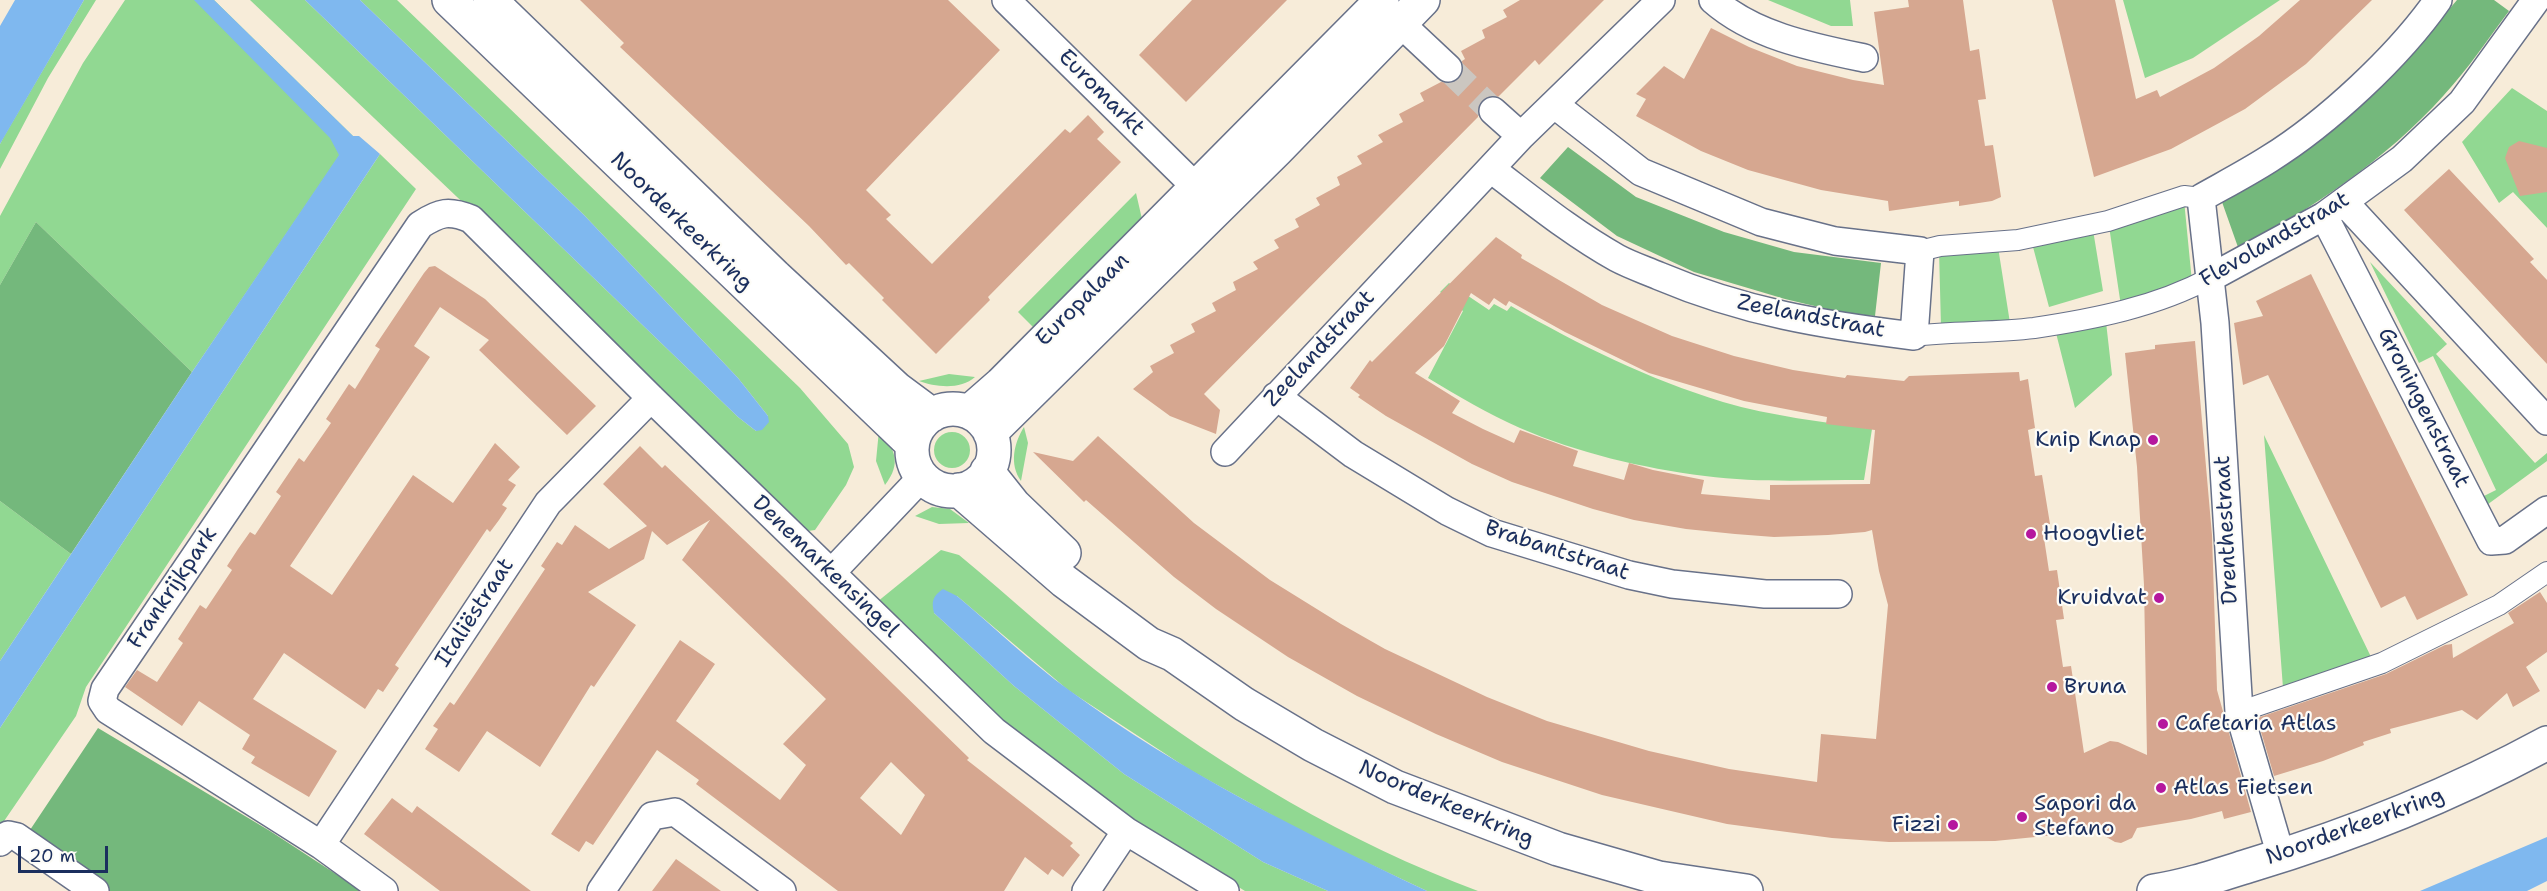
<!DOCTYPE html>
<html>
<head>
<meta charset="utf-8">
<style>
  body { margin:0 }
  #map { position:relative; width:2547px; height:891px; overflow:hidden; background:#f7ecd9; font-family:"Shantell Sans",sans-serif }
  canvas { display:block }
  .scale { position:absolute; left:18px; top:846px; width:90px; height:27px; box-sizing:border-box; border:3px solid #1b2f5e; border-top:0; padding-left:8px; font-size:18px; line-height:21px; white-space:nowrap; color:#1b2f5e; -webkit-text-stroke:4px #fdfcf7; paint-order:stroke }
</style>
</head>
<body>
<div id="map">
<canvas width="2547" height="891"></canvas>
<div class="scale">20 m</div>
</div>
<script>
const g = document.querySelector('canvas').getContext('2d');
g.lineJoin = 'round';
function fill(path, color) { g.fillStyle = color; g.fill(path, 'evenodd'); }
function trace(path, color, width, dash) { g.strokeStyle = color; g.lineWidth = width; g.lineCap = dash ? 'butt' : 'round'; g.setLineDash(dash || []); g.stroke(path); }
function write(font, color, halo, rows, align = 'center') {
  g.font = font + ' "Shantell Sans",sans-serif'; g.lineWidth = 4.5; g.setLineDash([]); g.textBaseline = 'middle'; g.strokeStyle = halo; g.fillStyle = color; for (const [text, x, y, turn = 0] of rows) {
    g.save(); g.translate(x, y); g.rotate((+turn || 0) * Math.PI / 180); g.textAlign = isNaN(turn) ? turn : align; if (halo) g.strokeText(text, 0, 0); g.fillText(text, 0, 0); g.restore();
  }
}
fill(new Path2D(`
  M84,0H96L48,78L0,169V144L3,138Z
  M125,0H214L353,136L192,372L36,222L0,285V216L83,63Z
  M250,0H305L738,417L756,431L768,416L738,378L584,215L360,0H397L800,388L848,444L854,467L846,485L815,530L808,531Z
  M1768,0H1850L1853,26H1831Z
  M2123,0H2280L2193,58L2145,78Z
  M2512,88L2547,111V228L2513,192L2499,203L2462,142Z
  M380,154L416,189L86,687L76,716L0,827V728Z
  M1136,193L1142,219L1080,287L1037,331L1018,312Z
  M2184,200L2192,282L2121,306L2109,226Z
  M2093,230L2103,291L2049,307L2033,247Z
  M1998,247L2010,323L1941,327L1939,250Z
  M2370,262L2447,344L2436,354L2535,463L2547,453V461L2480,510L2476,500L2496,490L2433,356L2419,363Z
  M1449,283L1489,310L1494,304L1507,311L1511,306C1579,345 1648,379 1723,402C1771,416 1823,422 1872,429L1864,480C1811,480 1757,483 1705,476C1642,468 1578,453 1520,428C1488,414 1458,396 1428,378L1463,311L1440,292Z
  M2106,322L2112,375L2075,408L2056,333Z
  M949,374L975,377C961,390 935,387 919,381Z
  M1024,427L1028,443L1021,481C1009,464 1014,443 1024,427Z
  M879,430C895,449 902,463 885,485L876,461Z
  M934 450a18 18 0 1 1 36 0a18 18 0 1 1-36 0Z
  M2264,435L2372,659L2283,688Z
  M0,501L71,554L0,661Z
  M932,507L950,509L969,523L939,524L915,516Z
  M941,550L959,555C1011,598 1061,645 1116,686C1227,771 1347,842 1478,891H1427L1308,835L1190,770L1068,690L957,596L934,613L1014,686L1124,774L1263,862L1328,891H1245L1094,798L982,702L877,602Z`), '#91d892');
fill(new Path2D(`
  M2457,0H2494L2509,11C2488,39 2468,69 2444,95C2385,161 2314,206 2239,250L2222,202C2261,179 2302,157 2337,127C2382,89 2419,45 2457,0Z
  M1568,147L1636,197L1724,232L1794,252L1881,263L1875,316L1844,313L1785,299L1694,272L1617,236L1540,178Z
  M36,222L192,372L71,554L0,501V285Z
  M98,728L270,831L362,891H108L26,836Z`), '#74b87c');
fill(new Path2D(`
  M15,0H84L0,144V26Z
  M194,0H214L353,136H359L380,154L0,728V661L192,372L339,155L330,138Z
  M305,0H360L584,215L738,378L768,416L769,422L762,430L756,431L738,417Z
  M943,589L957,596C994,627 1030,662 1069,690C1180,772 1303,832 1427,891H1328L1263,862L1124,774L1014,686L934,613C931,601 933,596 943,589Z
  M2547,837V881L2527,891H2420Z`), '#7fb8ef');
fill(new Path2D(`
  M580,0H948L1000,50L866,190L891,215L886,219L932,264L1065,129L1070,133L1088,115L1104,132L1097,139L1121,162L988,297L990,300L936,354L882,300L884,298L849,263L846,265L809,226L620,47L624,43Z
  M1192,0H1287L1186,102L1139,55Z
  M1520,0H1604L1539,65L1535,60L1498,97L1489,96L1482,100L1478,108V117L1204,394L1220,410L1216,434L1170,416L1133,389L1153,372L1150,366L1174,353L1170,345L1195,332L1191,324L1216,311L1212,303L1236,290L1233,282L1258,269L1253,262L1279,248L1274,240L1299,227L1295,219L1320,205L1316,198L1340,185L1337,177L1362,164L1357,156L1383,142L1378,135L1403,122L1399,114L1424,101L1420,93L1441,82L1452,83L1459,79L1463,71L1462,61L1465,59L1461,51L1485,38L1482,30L1507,17L1503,10Z
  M1908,0H1963L1970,51L1979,49L1986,99L1978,100L1985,146L1993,145L2001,197L1992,201L1959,206V201L1889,211L1888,201L1821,190L1748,170L1701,151L1636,116L1646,99L1636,94L1664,66L1684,79L1711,28L1749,47L1797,66L1853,80L1884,85L1874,12L1909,7Z
  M2052,0H2115L2136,99L2157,90L2160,97L2214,68L2259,36L2300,0H2372L2306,64L2245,109L2171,149L2094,177Z
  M2519,141L2547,148V192L2520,196L2505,158L2509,147Z
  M2449,169L2534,259L2530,262L2547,280V364L2404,210Z
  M1496,237L1522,255L1521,258L1602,305L1672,336L1734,356L1793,370L1845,378L1847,375L1904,381L1909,376L2019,372L2020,381L2028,379L2035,428L2028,430L2035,476L2042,475L2050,524L2042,525L2049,571L2057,570L2064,619L2056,620L2063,667L2071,666L2084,753L2110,741L2118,742L2147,755L2144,585L2137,467L2125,353L2155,349V345L2195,341L2212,535L2217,690L2251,812L2224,819L2222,811L2191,819L2137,828L2132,838L2121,843L2115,842L2096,831L1995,841L1889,842L1832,838L1727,824L1602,795L1502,762L1436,734L1357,696L1288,657L1216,609L1174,577L1086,500L1084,502L1033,452L1073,461L1098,436L1194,523L1270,580L1341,624L1385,649L1487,697L1547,721L1649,751L1729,769L1817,782L1821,734L1876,739L1888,605L1879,571L1872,530L1865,532L1828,535L1774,537L1735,534L1686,529L1634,520L1593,509L1512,482L1472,464L1386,416L1358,397L1360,395L1350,388L1370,360L1372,362ZM1471,293L1489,305L1494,298L1506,306L1509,301L1565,332L1649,373L1744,401L1827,417L1826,424L1875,430L1870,484L1770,485V500L1701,494L1704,480L1653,470L1629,463L1624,480L1573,466L1578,451L1520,430L1514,443L1483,429L1452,413L1460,401L1415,373L1444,346Z
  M435,266L485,299L596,406L567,435L479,350L489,340L440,307L414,346L430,357L290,566L332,595L413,475L453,503L495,443L520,467L508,480L516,485L502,505L507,508L499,520L490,532L487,529L395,665L399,668L383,692L378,689L365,709L284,653L253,699L337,751L309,797L251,763L255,757L242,749L250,735L199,701L182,726L125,687L137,670L157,682L183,643L178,639L200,605L206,609L232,570L227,566L238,549L250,532L255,535L281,496L276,492L299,458L304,462L331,423L326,419L349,384L355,389L380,349L375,346L424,273L429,267Z
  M2311,274L2468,595L2417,620L2405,596L2381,608L2268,375L2243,385L2234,323L2263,316L2256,301Z
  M640,446L662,468L665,465L782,576L969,758L967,760L1073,843L1070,846L1080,855L1063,877L1052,869L1048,875L1025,857L1004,891H838L696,784L699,780L657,750L593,845L586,841L579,852L551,834L680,640L715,664L676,721L780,800L806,765L783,744L826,699L682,560L710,520L667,545L652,531L644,559L588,592L636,625L594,687L591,685L540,767L487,731L459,772L425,749L438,729L433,726L450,702L454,705L473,677L545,569L541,566L557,542L562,545L575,525L609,549L647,526L603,484ZM891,762L925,795L901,835L860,798Z
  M2540,592L2547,603V652L2526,667L2540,691L2513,707L2507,693L2477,720L2462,710L2390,729L2391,733L2363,742L2364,745L2323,761L2274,776L2257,718L2386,674L2445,645L2452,644L2453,658L2514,623L2508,613Z
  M392,798L412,813L417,806L531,891H440L364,834Z
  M676,859L721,891H652Z`), '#d6a790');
trace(new Path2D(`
  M1448,68L1493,111`), '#cbc6c0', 27, [27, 14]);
const pedestrian = new Path2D(`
  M1920,251L1940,246L2018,240L2108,221L2184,196L2201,198
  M1914,336C1954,331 1994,333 2034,328C2094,319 2156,307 2210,278
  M2239,712L2382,663L2499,605L2547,572`);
const minor = new Path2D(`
  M1006,0L1210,201
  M1713,0C1754,36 1811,47 1864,58
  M1385,9L1448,68
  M1493,111L1521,136
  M1491,169C1532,200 1572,233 1617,258C1630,265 1645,270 1659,276C1744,312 1823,325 1914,336L1920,251L1835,241L1761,222L1641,172L1555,105
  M2344,202L2547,421
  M2324,216L2491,541L2505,540L2547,510
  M2210,278L2324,216L2402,159L2462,102L2536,0
  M1276,396L1353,454L1447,511L1492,533L1629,575L1672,584L1765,594H1838
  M1225,452L1521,136L1661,0
  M831,573L922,477
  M0,842L8,835L17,837L95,891
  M321,845L548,503L651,398
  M2281,856L2239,712L2215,323L2201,198C2224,185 2247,173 2269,159C2327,123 2399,56 2438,0
  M384,891L321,845L108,710L102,701L105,689L420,225C440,212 449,210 471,219L651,398L994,731L1126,831L1225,891
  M601,891L652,816L675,812L782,891
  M1086,891L1126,831`);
const tertiary = new Path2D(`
  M449,0L912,444
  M490,0L775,276L897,389L932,415
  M912 450a41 41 0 1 1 82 0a41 41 0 1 1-82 0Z
  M969,412L1001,384L1382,0
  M990,433L1277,150L1423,0
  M987,471L1014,505L1064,553
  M959,490L1064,581L1149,644L1172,654L1244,704L1313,745L1395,787L1558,849L1659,878L1746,891
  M2154,891C2187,886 2219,875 2251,865C2354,834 2453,794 2547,743`);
trace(pedestrian, '#687189', 22);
trace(minor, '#687189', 30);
trace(tertiary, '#687189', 36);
trace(pedestrian, '#fff', 20);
trace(minor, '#fff', 27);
trace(tertiary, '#fff', 33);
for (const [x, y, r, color] of [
  [2153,440,6,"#b5179e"],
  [2031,534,6,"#b5179e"],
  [2159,598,6,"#b5179e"],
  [2052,687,6,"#b5179e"],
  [2163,724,6,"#b5179e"],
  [2161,788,6,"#b5179e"],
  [2022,817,6,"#b5179e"],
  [1953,825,6,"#b5179e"]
]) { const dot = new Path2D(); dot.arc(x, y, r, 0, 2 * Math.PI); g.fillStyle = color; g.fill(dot); trace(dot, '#fdfcf7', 2); }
write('22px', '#1b2f5e', '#fdfcf7', [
  ["Euromarkt",1101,93,45],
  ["Noorderkeerkring",681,222,44],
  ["Flevolandstraat",2275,240,-30],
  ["Europalaan",1083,300,-45],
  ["Zeelandstraat",1811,317,11],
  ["Zeelandstraat",1320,349,-47],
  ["Groningenstraat",2423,408,63],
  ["Drenthestraat",2227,530,-93],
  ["Brabantstraat",1557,551,18],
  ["Denemarkensingel",825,567,44],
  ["Frankrijkpark",173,588,-56],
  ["Italiëstraat",475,613,-57],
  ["Noorderkeerkring",1446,804,23],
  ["Noorderkeerkring",2355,827,-20]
]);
write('22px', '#1b2f5e', '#fdfcf7', [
  ["Knip Knap",2141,440,"right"],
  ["Hoogvliet",2043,534],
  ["Kruidvat",2147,598,"right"],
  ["Bruna",2064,687],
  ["Cafetaria Atlas",2175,724],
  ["Atlas Fietsen",2173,788],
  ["Sapori da",2034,804],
  ["Stefano",2034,829],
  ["Fizzi",1941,825,"right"]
], 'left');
</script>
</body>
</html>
